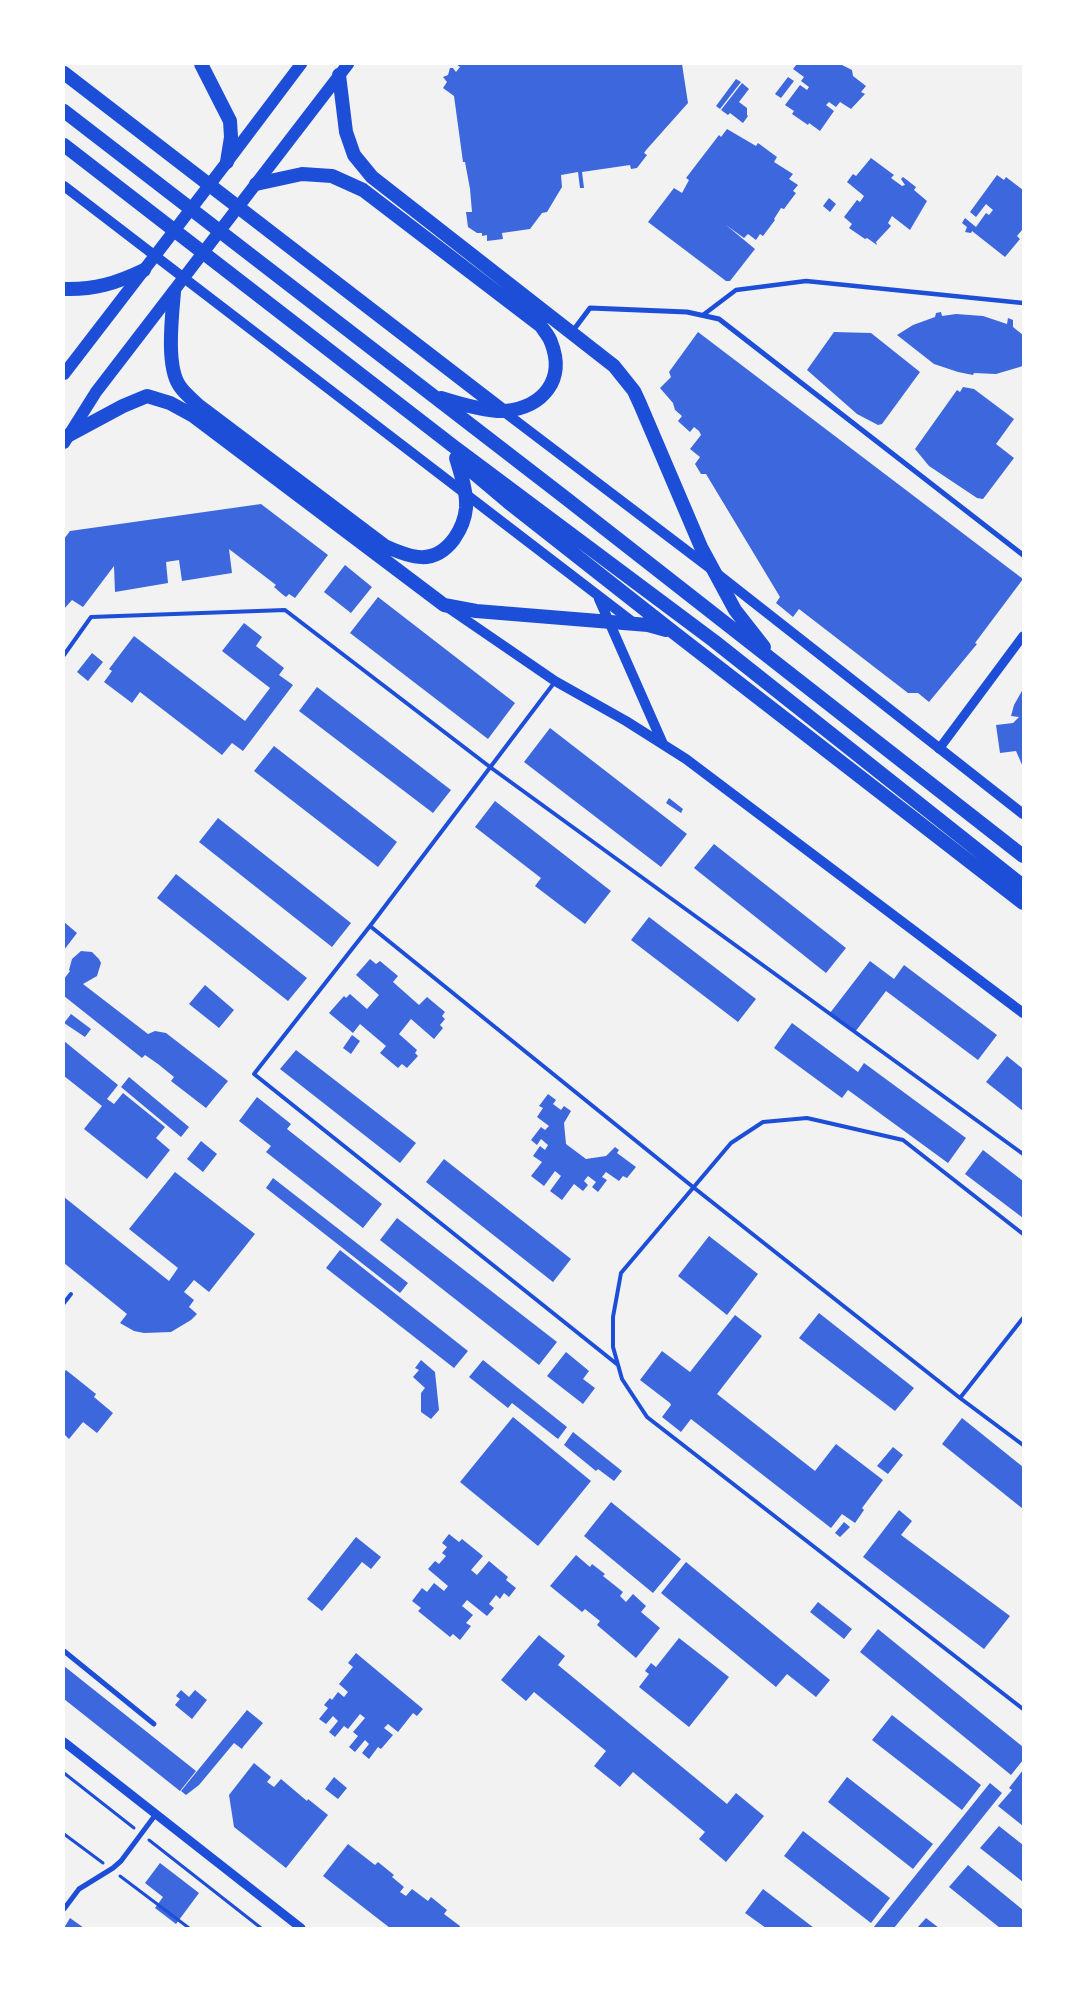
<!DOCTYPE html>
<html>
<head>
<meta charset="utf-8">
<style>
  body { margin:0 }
  #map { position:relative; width:1087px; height:1992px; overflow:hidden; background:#f2f2f2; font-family:"Exo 2",sans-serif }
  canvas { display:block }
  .frame { position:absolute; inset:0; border:65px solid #fff; pointer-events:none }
</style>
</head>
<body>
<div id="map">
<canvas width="1087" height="1992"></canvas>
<div class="frame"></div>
</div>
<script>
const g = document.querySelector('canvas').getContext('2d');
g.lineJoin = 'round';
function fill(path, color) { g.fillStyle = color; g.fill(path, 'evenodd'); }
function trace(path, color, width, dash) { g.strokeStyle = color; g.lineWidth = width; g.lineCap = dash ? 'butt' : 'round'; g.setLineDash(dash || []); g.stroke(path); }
fill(new Path2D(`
  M456,64H682L688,103L647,149L644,153L647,155L637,168L631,169L630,165L582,172L584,188H580L578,172L561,175L562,187L547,212L542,213L530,229L502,233L503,239L487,241V235L482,236V233H477L468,227L466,212H472L470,189L465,162H463L454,96L443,88L447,82L443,77L448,75L450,68H453L456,72L460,67Z
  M797,64H840L852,70L853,76L866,86L861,92L865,94L851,109L840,102L836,107L829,102L826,105L834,111L820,131L809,123L808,125L792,114L794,111L785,105L800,85L807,90L809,87L801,81L804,77L793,69Z
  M788,77L794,81L781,98L775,94Z
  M736,79L741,82L720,109L716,106Z
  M742,83L749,89L739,102L747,108V115L748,116L743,123L730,113L728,115L721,110Z
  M727,129L756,146L758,143L777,157L774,162L793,174L789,179L798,185L793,191L796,193L784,209L781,208L774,219L775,220L763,236L760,234L756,240L748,234L744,238L726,225L755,249L730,281H726L648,222L674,188L682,193L689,180L686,178L719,135L721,137Z
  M871,158L894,175L891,178L902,186L905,185L901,179L903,177L916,187L914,190L927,201L910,230L892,216L888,223L891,226L876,242L877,245L867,238L865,239L849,228L852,224L844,217L857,200L860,202L864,196L847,182L853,174L856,176Z
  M997,175L1004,180L1006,177L1023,190V231L1022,230L1017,236L1020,239L1005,257L972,231L971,233L965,232L967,227L962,223L965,218L976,227L986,213L989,215L993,210L986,204L976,217L970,212Z
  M829,198L836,204L830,212L823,206Z
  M941,312L942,316L956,314L983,316L1007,324L1008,318L1013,320V327L1023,335V366L996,374L974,373L973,375L958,372L934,364L897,335L913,325L935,317L936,313Z
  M698,332L1023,579L975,643L977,644L929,702L918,693H908L799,609L793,617L776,603L780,597L706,474H701L695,464L700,457L690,449L701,435L699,431L694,427L690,432L680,423L678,421L682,416L675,410L673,403L660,388L671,377L669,372Z
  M834,332L871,333L920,372L882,424L878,425L857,414L807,370Z
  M963,387L974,389L1014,419L996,444L1014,458L983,499L977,498L929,466L915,449L957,390L960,392Z
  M261,504L328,555L295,598L289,594L286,597L282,594L274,587L276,585L229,549L232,573L182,581L179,560L166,562L168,583L115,592L114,566L83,607L72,600L64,609V539L70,531Z
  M345,565L372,587L351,613L324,592Z
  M378,597L515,703L488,739L350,633Z
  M244,623L262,637L256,646L284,668L279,675L293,685L243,751L232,743L222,755L140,692L132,703L104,682L112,671L109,669L134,636L245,721L270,688L222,651Z
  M92,653L103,662L88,681L77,672Z
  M317,687L451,790L433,813L299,711Z
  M1023,689V767L1016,751L1000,753L996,725L1013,723L1019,717L1011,716L1014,705Z
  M550,728L687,834L661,867L524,762Z
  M274,746L397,842L378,867L254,771Z
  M669,798L683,809L681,813L666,803Z
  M495,801L611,891L585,924L535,886L541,878L475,827Z
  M218,818L351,923L332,947L199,842Z
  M714,844L846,948L826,973L694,868Z
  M176,874L307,978L288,1001L157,898Z
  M649,917L756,999L738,1022L631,940Z
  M64,922L77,933L64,950Z
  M81,951L92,952L99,959L101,963L97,976L83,984L148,1034L155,1031L166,1033L228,1081L206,1108L171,1081L174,1077L158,1064L145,1055L142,1058L64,996V979L70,971L69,970L72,959Z
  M370,959L376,964L380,961L398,976L393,982L419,1005L427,997L445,1012L442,1016L445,1019L440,1025L443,1028L434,1039L411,1019L399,1034L417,1050L415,1053L418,1056L407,1068L402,1064L398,1068L380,1053L386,1046L360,1024L353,1033L329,1013L344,996L346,998L350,994L367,1009L379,995L356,975Z
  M870,961L894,979L904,965L997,1035L978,1060L886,991L855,1032L830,1013Z
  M205,985L234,1010L219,1028L189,1004Z
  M71,1014L91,1029L85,1037L64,1023Z
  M792,1023L858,1072L864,1063L966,1138L948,1163L848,1090L842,1098L774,1048Z
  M352,1035L360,1041L351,1054L343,1048Z
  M64,1041L118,1085L107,1099L114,1104L123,1093L165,1127L156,1138L170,1150L147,1179L84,1129L102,1106L64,1076Z
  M296,1050L416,1143L400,1163L280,1069Z
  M1007,1056L1023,1069V1111L986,1082Z
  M129,1077L189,1127L181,1137L121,1087Z
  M548,1094L556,1100L553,1104L561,1110L564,1106L571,1111L564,1123L566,1144L586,1159L606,1156L615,1147L619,1150L617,1153L636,1167L627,1178L623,1176L619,1181L606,1172L602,1177L607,1180L598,1192L592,1187L596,1182L588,1176L584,1181L588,1185L583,1191L574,1184L562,1200L550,1191L561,1176L555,1171L544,1186L531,1176L542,1162L533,1156L540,1146L545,1150L548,1145L541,1139L537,1145L531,1140L541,1127L545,1130L549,1126L537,1117L543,1108L539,1106Z
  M257,1097L291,1124L287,1129L382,1204L363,1228L266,1152L271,1146L239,1121Z
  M201,1141L217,1154L203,1172L187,1159Z
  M983,1150L1023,1181V1218L965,1174Z
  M444,1159L571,1259L553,1282L426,1182Z
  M175,1172L255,1234L209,1292L194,1280L184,1292L194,1300L189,1307L197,1314L191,1320L171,1332L144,1333L134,1331L120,1323L127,1314L64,1263V1197L169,1281L178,1268L129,1229Z
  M273,1178L408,1283L400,1293L266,1188Z
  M397,1218L557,1342L539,1365L380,1240Z
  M709,1236L758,1274L727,1315L678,1276Z
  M340,1250L468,1351L454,1368L326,1268Z
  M819,1313L914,1388L895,1411L799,1338Z
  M735,1315L762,1336L717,1394L815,1471L836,1444L883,1480L862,1508L864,1510L855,1523L842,1514L831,1528L691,1419L681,1432L662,1417L671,1405L670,1403L640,1380L662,1351L690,1372Z
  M566,1352L589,1371L583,1379L595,1388L583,1404L547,1376Z
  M421,1360L435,1372L439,1410L431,1419L421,1412V1393L425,1388L413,1377L419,1370L415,1368Z
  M483,1360L567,1427L558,1439L512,1403L508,1408L469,1377Z
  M66,1370L96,1394L94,1397L113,1413L97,1433L83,1422L69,1439L64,1434V1373Z
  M513,1417L591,1481L538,1546L460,1482Z
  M962,1418L1023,1467V1509L942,1444Z
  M573,1432L622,1471L614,1481L598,1469L596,1471L564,1445Z
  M893,1447L903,1455L888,1474L877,1466Z
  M611,1502L681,1559L653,1593L584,1536Z
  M899,1510L912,1521L901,1535L1010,1616L984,1649L863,1557Z
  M844,1522L850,1527L840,1537L835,1533Z
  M449,1534L459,1542L462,1539L483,1556L471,1570L477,1575L489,1561L508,1577L506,1580L516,1588L509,1597L504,1593L500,1599L496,1595L489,1604L494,1608L487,1616L467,1600L462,1606L473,1615L466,1623L471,1626L460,1640L453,1634L450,1637L418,1611L421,1608L412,1601L422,1588L427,1592L434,1583L444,1591L448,1586L428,1569L435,1561L439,1564L446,1556L442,1553L447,1547L442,1543Z
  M356,1537L381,1557L371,1569L362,1562L322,1611L307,1599Z
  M576,1555L590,1567L592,1564L605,1574L603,1576L623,1592L620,1596L626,1602L633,1594L646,1606L641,1612L660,1628L636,1658L597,1625L600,1621L585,1609L582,1612L550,1586Z
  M686,1562L830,1680L816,1697L787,1674L776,1687L661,1593Z
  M818,1602L852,1629L844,1639L810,1612Z
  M878,1629L1023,1747V1760L1011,1775L860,1652Z
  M539,1635L565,1656L558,1665L727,1804L736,1793L764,1816L726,1862L699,1839L705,1832L633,1772L620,1787L594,1766L606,1751L534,1692L526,1701L501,1680Z
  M679,1638L729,1677L689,1727L639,1687L649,1674L645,1671L651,1663L656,1667Z
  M356,1653L423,1709L417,1716L413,1713L398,1732L388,1724L384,1728L393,1735L381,1749L378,1747L369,1759L362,1753L369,1744L365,1740L355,1752L349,1747L358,1736L353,1732L365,1718L360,1714L348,1729L344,1726L335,1737L329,1732L338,1721L333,1716L326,1724L319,1719L328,1708L324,1705L330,1698L332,1700L338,1692L344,1697L348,1692L339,1684L353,1667L348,1663Z
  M64,1666L196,1771L180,1791L64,1699Z
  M181,1690L189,1697L195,1690L207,1700L192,1719L175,1705L180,1699L176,1696Z
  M247,1710L263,1723L243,1747L242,1749L234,1743L199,1785L186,1795L181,1791Z
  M892,1715L981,1785L962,1810L872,1740Z
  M254,1763L271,1777L267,1782L274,1787L281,1779L307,1801L308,1799L328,1815L286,1868L234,1827L229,1795Z
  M1023,1770V1826L998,1806L1012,1790L1009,1788Z
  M334,1777L347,1788L338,1799L325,1789Z
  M847,1777L933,1844L913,1869L828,1802Z
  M990,1783L1002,1793L894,1928H873Z
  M999,1826L1023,1845V1882L980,1848Z
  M803,1831L890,1898L871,1923L784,1856Z
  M348,1844L375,1865L378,1862L394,1875L392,1877L404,1887L400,1892L406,1896L412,1889L428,1901L431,1897L447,1910L444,1914L460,1926L459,1928H390L323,1876Z
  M160,1863L199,1893L176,1924L155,1908L163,1897L145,1883Z
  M968,1865L1023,1910V1928H1000L949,1887Z
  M763,1889L814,1928H766L745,1913Z
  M70,1918L84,1928H64Z
  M926,1918L939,1928H917Z`), '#3d67dc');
trace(new Path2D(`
  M64,1773L134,1828
  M64,1834L103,1863
  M149,1840L261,1928
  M120,1876L189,1928`), '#1d4ed8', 3);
trace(new Path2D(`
  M64,655L91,617L285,610L490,767L1023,1154
  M554,683L370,926L254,1074L618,1365
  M370,926L693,1187L960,1398L1023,1445
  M1023,1234L903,1140L807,1118L763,1122L731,1143L621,1273L613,1317V1347L622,1379L647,1417L1023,1709
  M64,1303L71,1294
  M960,1398L1023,1318`), '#1d4ed8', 4);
trace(new Path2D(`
  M703,315L736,290L806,281L1023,303`), '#1d4ed8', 4.5);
trace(new Path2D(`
  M572,332L590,308L687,312L719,319L1023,555
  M64,1651L154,1724
  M64,1909L79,1889L113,1868L121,1861L156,1814`), '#1d4ed8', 5);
trace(new Path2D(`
  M939,749L1023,636
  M64,1742L301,1928`), '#1d4ed8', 9);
trace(new Path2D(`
  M64,186L634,623
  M503,411L715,572L1023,814
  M599,599L663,744
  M447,607L555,681L626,721L686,759L1023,1013`), '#1d4ed8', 10);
trace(new Path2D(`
  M64,374L227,162L301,64
  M64,443L96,392L348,64`), '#1d4ed8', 12);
trace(new Path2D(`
  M201,64L230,121L231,137L227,162
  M64,73L503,411
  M339,75L346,132L354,155L372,177L614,366L634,391L640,404L701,547L735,610L764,647
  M64,111L563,496L1023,856
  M64,145L453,446L714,641L1023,886
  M256,184L302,174L332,176L363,190L541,326C544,331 549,336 551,342C566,380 543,407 505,411C487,412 457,403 441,398
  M64,289C94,290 117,283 144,270
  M174,292C172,316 166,365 179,385C183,392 192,399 198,405L385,546C411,558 434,566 454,539C461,529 465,520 466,508C467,491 461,475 456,458
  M69,435L123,406L147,396L170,403L192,415L444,605L476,611L648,625L666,630
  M457,459L508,502L672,631L1023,903`), '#1d4ed8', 14);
</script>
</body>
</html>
